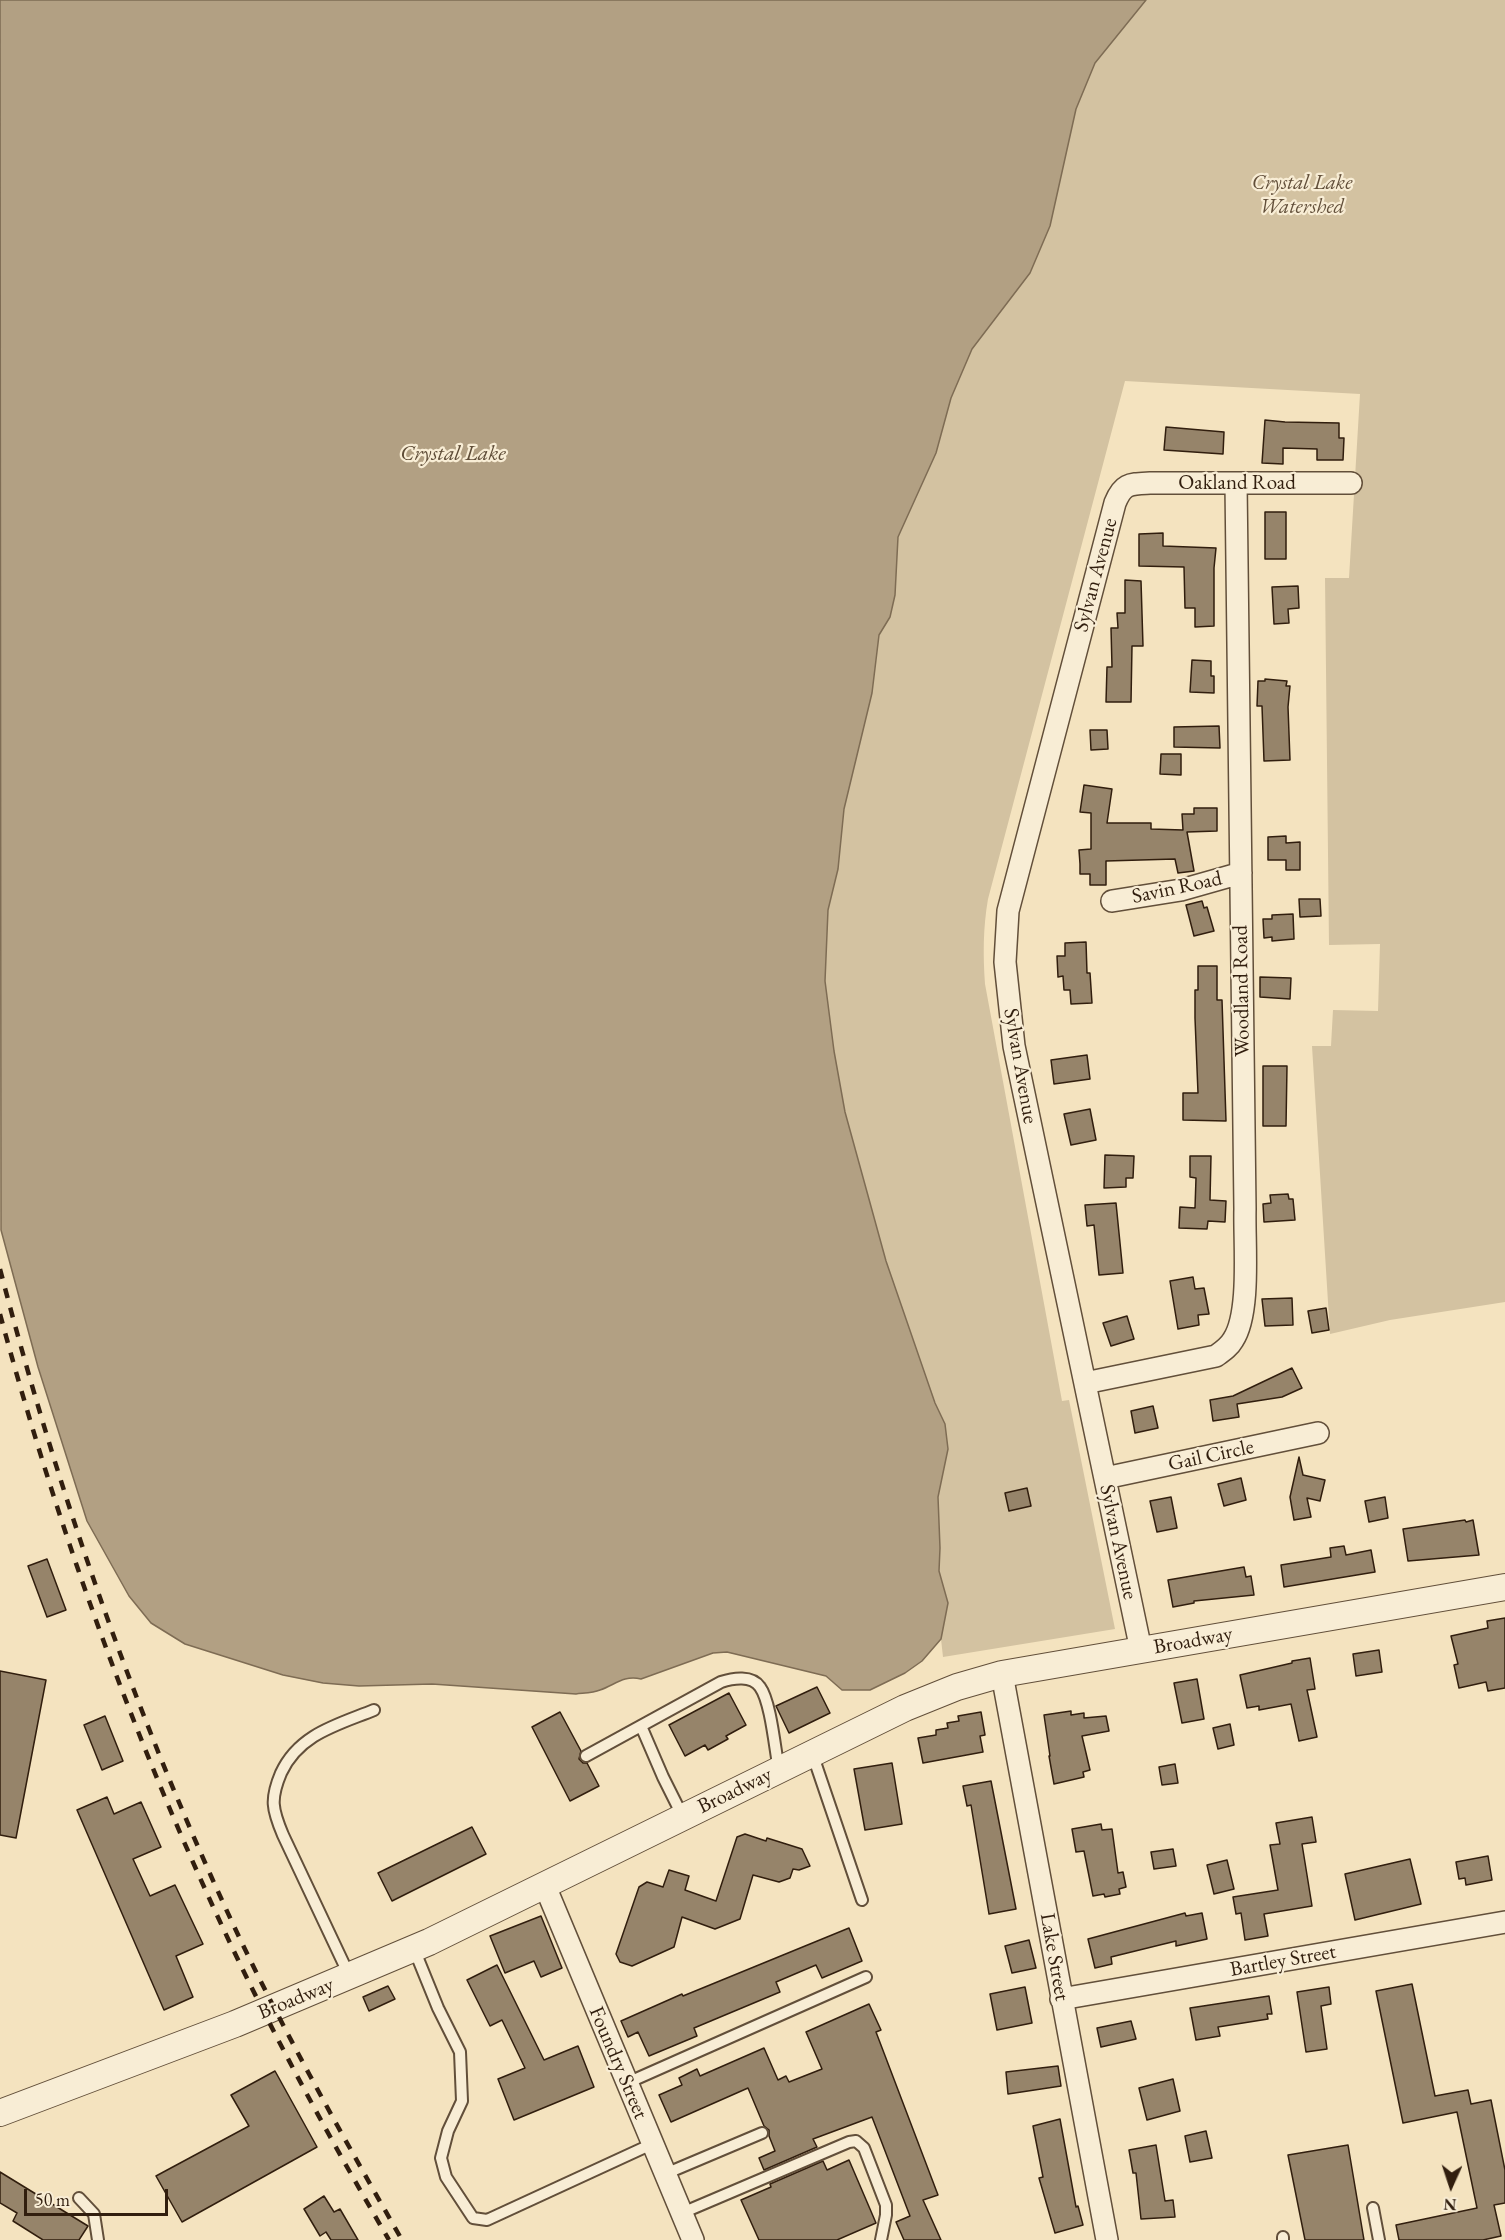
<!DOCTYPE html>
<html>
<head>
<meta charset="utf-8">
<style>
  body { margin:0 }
  #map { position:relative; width:1505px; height:2240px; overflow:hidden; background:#f4e3bf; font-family:"EB Garamond",serif }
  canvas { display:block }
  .north { position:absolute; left:1421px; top:2156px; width:60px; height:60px; -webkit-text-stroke:4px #f8edd5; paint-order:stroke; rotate:183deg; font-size:16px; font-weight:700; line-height:24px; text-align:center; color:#311e0e }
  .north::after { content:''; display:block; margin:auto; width:21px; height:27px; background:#311e0e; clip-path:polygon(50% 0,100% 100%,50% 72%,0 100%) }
  .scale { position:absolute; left:24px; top:2189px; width:144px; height:27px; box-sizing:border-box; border:3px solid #311e0e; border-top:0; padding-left:8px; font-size:18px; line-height:21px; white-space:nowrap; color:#311e0e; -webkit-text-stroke:4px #f8edd5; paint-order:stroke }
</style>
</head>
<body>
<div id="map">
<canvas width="1505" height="2240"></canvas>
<div class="north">N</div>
<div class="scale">50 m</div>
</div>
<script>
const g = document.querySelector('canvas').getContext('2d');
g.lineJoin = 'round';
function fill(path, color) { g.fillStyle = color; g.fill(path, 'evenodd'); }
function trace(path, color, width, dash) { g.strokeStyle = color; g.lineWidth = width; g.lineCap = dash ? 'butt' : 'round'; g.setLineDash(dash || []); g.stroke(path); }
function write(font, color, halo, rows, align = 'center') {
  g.font = font + ' "EB Garamond",serif'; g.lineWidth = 4.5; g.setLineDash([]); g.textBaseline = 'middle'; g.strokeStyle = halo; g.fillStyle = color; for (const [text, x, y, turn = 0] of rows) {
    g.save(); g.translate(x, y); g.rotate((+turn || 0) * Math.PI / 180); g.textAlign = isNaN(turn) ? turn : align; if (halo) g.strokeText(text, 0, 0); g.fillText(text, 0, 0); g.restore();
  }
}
fill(new Path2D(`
  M1146,0H1505V1302L1390,1320L1330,1334L1312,1046H1331L1333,1010L1378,1011L1380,944L1329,945L1325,578H1349L1360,394L1125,381L988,899C983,928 983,955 985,984L1062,1401L1069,1400L1115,1629L943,1657L941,1639L948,1603L939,1571L940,1547L938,1497L948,1449L945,1424L935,1403L886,1261L845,1112L834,1051L825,981L828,910L838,869L844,809L872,693L879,635L890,617L895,595L898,537L936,453L951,398L972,349L1030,273L1050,226L1076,109L1095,63Z`), '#d3c2a1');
const water = new Path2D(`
  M0,0H1146L1095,63L1076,109L1050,226L1030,273L972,349L951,398L936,453L898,537L895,595L890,617L879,635L872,693L844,809L838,869L828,910L825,981L834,1051L845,1112L886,1261L935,1403L945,1424L948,1449L938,1497L940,1548L939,1571L948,1603L941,1639L922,1661L905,1673L870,1690H842L826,1676L727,1652L713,1653L641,1679C623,1675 615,1685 600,1690C593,1693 584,1693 576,1694L432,1684L359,1686L323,1683L283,1675L185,1644L151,1623L129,1596L87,1521L38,1367L1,1230Z`);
fill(water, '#b2a083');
trace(water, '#7e6c54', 1.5);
const building = new Path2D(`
  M1265,420L1285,422L1339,423V438H1344L1343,460H1317V449L1283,448V464L1262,463Z
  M1166,427L1224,432L1223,454L1164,450Z
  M1265,512H1286V559H1265Z
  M1163,533V546L1216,548L1214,568V626L1195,627V608H1185L1184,567L1139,566V534Z
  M1125,580L1141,581L1143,646H1132L1131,702H1106L1107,667H1112L1111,628H1118L1117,613H1125Z
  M1298,586L1299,608L1288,609L1289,623L1274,624L1272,587Z
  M1192,660L1211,661V676H1214V693L1190,692Z
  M1265,679L1287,681L1286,686H1290L1288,707L1290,760L1264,761L1262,706H1257L1258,681H1265Z
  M1219,726L1220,748L1174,747V727Z
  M1090,730H1107L1108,749L1091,750Z
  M1161,754H1181V775L1160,774Z
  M1084,785L1112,789L1107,823H1151V829L1183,830L1182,814H1194V808H1217V831L1187,832L1194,871L1178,873L1175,859L1106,861V885H1090V874H1080V864L1079,850L1091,849V813L1080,812Z
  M1286,836V843L1300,842V870H1286V860H1268V837Z
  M1299,899H1320L1321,916L1300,917Z
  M1202,901L1204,908L1207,907L1214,931L1194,936L1186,905Z
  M1293,914L1294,939L1272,941V937L1264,938L1263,919H1272V915Z
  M1086,942L1087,973H1090L1092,1003L1071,1004L1070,990H1064L1063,976L1058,977L1057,956H1065V943Z
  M1198,966H1217V1000H1222L1226,1121L1183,1120V1093H1198L1195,1018V990H1198Z
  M1260,977L1291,978L1290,999L1260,997Z
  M1087,1055L1090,1079L1054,1084L1051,1060Z
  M1263,1066H1287L1286,1126H1263Z
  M1090,1109L1096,1140L1071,1145L1064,1114Z
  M1105,1155L1134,1156L1133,1178H1126V1187L1104,1188Z
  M1190,1156H1211L1210,1200L1226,1201L1225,1222L1208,1221L1207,1229L1179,1228L1180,1207L1195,1208L1196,1178L1190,1177Z
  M1288,1194L1289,1199H1293L1295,1220L1264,1222L1263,1204L1271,1203L1270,1195Z
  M1116,1203L1123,1273L1099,1275L1094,1225L1087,1226L1085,1205Z
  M1193,1277L1195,1289L1204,1288L1209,1314L1198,1315L1199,1325L1178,1329L1170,1281Z
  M1292,1298L1293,1325L1265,1326L1262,1299Z
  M1326,1308L1329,1330L1312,1333L1308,1311Z
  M1127,1316L1134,1339L1111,1346L1103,1323Z
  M1292,1368L1302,1388L1282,1397L1237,1404L1239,1417L1213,1421L1210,1400L1233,1396Z
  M1153,1406L1158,1428L1135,1433L1131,1411Z
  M1299,1457L1303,1475L1325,1480L1320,1501L1307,1498L1311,1517L1294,1520L1290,1497Z
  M1241,1478L1246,1500L1224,1506L1218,1484Z
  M1027,1488L1031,1506L1009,1511L1005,1493Z
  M1171,1497L1177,1528L1157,1532L1150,1501Z
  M1385,1497L1388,1518L1369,1522L1365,1501Z
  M1465,1520L1466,1522L1473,1520L1479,1555L1408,1561L1403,1529Z
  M1344,1546L1346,1555L1371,1550L1375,1572L1284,1587L1281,1565L1331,1557L1330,1548Z
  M47,1559L66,1610L47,1617L28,1566Z
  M1244,1567L1246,1577L1251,1576L1254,1595L1194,1601V1603L1173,1607L1168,1580Z
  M1505,1618V1688L1488,1691L1486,1682L1459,1688L1454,1665L1458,1664L1451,1636L1488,1628L1487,1621Z
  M1379,1650L1382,1672L1356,1676L1353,1654Z
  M1310,1658L1315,1689L1307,1690L1317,1737L1299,1741L1291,1704L1259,1710V1706L1247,1708L1240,1675L1292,1663V1661Z
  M0,1671L46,1680L16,1838L0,1835Z
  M1197,1679L1204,1719L1182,1723L1174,1683Z
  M817,1687L830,1713L789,1733L776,1706Z
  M729,1693L746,1725L726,1736L728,1739L708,1750L705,1745L685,1756L669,1725Z
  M1071,1711V1715L1084,1713V1718L1106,1716L1109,1731L1082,1736L1090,1770L1083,1772L1084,1777L1054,1784L1049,1756H1050L1044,1715Z
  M560,1712L581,1751L579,1759L583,1763H587L599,1786L570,1801L532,1727Z
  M981,1712L985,1735L980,1736L983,1752L923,1763L918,1738L936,1735V1730L948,1728L947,1723L959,1721L958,1716Z
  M105,1716L123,1761L102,1770L84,1725Z
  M1230,1724L1234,1745L1218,1749L1213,1728Z
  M892,1763L902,1824L865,1830L854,1769Z
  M1175,1764L1178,1783L1162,1785L1159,1767Z
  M991,1781L1016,1909L989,1914L971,1805L967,1806L963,1786Z
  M107,1797L114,1814L141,1802L161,1847L133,1859L150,1896L175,1885L203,1944L176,1956L193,1997L164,2010L77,1810Z
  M1312,1817L1316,1842L1302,1844L1312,1906L1264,1914L1268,1936L1245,1940L1241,1913L1236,1914L1233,1897L1278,1890L1270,1845L1280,1844L1276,1823Z
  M1101,1824L1102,1830L1112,1829L1118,1873L1123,1872L1126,1887L1119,1889L1120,1894L1105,1897L1104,1894L1093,1896L1084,1851L1076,1852L1072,1829Z
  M472,1827L486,1854L392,1901L378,1873Z
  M745,1834L766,1841L767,1838L802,1849L810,1866L799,1870L793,1869L790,1878L779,1882L753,1875L740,1919L715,1929L682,1917L674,1947L632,1966L620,1962L616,1954L639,1887L647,1882L663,1887L669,1870L689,1876L685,1890L716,1901L737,1837Z
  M1173,1849L1176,1866L1154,1869L1151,1852Z
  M1488,1856L1492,1880L1466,1885L1465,1878L1459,1879L1456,1862Z
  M1410,1859L1421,1904L1355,1920L1345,1874Z
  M1227,1860L1234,1889L1214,1894L1207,1865Z
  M1185,1913L1186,1916L1202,1913L1207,1939L1176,1946V1941L1111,1957L1112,1964L1095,1968L1088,1939Z
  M541,1916L562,1968L541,1977L534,1961L505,1973L490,1936Z
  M849,1928L862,1961L822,1978L816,1965L776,1982L780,1992L694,2028L697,2036L649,2056L638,2032L628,2037L621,2021L682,1994L683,1996Z
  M1029,1940L1036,1968L1012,1973L1005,1946Z
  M497,1965L544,2060L578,2046L594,2087L514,2120L498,2079L525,2068L502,2020L490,2026L467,1980Z
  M1412,1984L1435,2096L1468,2090L1471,2104L1491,2100L1505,2170V2203L1494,2205L1501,2236L1483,2240H1399L1396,2225L1477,2208L1457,2112L1403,2123L1376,1991Z
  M388,1986L395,1999L369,2011L363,1997Z
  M1025,1987L1032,2023L997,2030L990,1994Z
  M1329,1987L1331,2004L1321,2006L1327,2049L1306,2052L1297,1992Z
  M1269,1996L1272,2014H1267L1268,2019L1218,2027L1220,2036L1196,2040L1190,2008Z
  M869,2004L881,2030L876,2032L938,2195L923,2200L941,2240H904L896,2222L910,2216L872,2117L813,2139L817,2147L764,2170L759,2158L775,2151L769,2136V2130L764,2126L748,2088L671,2122L659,2095L682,2085L679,2078L697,2069L700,2076L764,2048L778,2080L786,2076L789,2082L822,2069L806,2032Z
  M1131,2021L1136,2039L1101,2047L1097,2028Z
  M1058,2066L1061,2086L1008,2094L1006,2072Z
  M275,2071L317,2147L182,2222L156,2176L249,2126L231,2095Z
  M1173,2079L1180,2111L1147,2120L1139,2088Z
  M1060,2119L1076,2207L1078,2206L1083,2225L1055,2233L1039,2178L1043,2177L1033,2126Z
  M1206,2131L1212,2158L1190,2162L1185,2136Z
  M1156,2145L1165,2201L1173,2200L1175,2217L1141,2219L1136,2173H1133L1129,2150Z
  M1348,2145L1364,2240H1305L1288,2155Z
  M849,2160L876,2223L837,2240H759L741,2200L771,2187L770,2184L823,2161L827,2170Z
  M0,2172L88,2226L79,2240H43L13,2221L17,2213L0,2203Z
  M324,2196L334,2212L340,2209L358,2240H331L326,2232L320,2236L304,2209Z`);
fill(building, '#96846a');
trace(building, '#311e0e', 1.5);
const service = new Path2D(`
  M641,1726L663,1777L683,1817
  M812,1753L862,1900
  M586,1756L721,1682C733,1678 752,1675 760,1687C771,1702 775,1750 779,1770
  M414,1949L438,2008L460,2052L462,2101L448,2131L441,2158L446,2177L473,2218L487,2220L652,2144
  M350,1977L283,1835C272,1809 270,1799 281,1773C299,1734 337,1725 374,1710
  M627,2083L866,1977
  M665,2174L762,2133
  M79,2198L94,2214L98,2240
  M1373,2208L1379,2240
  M682,2213L849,2142L856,2141L864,2148L886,2205V2215L881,2240
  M1283,2237V2240`);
const minor = new Path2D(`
  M1112,901L1181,890L1241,873
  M1085,1383L1216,1356C1223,1351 1229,1347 1233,1340C1251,1313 1244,1243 1245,1209L1236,483
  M1105,1478L1318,1433
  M1141,1650L1014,1046L1005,962L1008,911L1115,503C1123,483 1130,484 1150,483H1351
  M1002,1674L1107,2240
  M545,1886L693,2240
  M1061,1999L1505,1922`);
const tertiary = new Path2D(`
  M0,2113L235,2024L429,1942L905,1708L957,1687L1002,1674L1505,1587`);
trace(service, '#624f3a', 14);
trace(minor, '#624f3a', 24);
trace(tertiary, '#624f3a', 28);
trace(service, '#f8edd5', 10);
trace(minor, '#f8edd5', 21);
trace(tertiary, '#f8edd5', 26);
trace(new Path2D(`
  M0,1269C60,1500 139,1726 241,1941C290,2043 346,2142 402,2240
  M0,1314C58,1530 135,1743 231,1945C279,2046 333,2144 389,2240`), '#311e0e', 4.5, [10, 10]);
write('italic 21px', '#624f3a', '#f8edd5', [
  ["Crystal Lake",1302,183],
  ["Watershed",1302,207]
]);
write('21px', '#311e0e', '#f8edd5', [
  ["Oakland Road",1237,483],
  ["Sylvan Avenue",1096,575,-75],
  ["Savin Road",1177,888,-12],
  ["Woodland Road",1242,991,-91],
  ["Sylvan Avenue",1020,1066,80],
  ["Gail Circle",1211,1456,-12],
  ["Sylvan Avenue",1118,1542,78],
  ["Broadway",1193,1641,-10],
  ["Broadway",735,1791,-26],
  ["Lake Street",1054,1957,80],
  ["Bartley Street",1283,1961,-10],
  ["Broadway",296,1999,-22],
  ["Foundry Street",618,2063,67]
]);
write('italic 22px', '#5e4c37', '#f8edd5', [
  ["Crystal Lake",453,454]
]);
</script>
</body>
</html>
